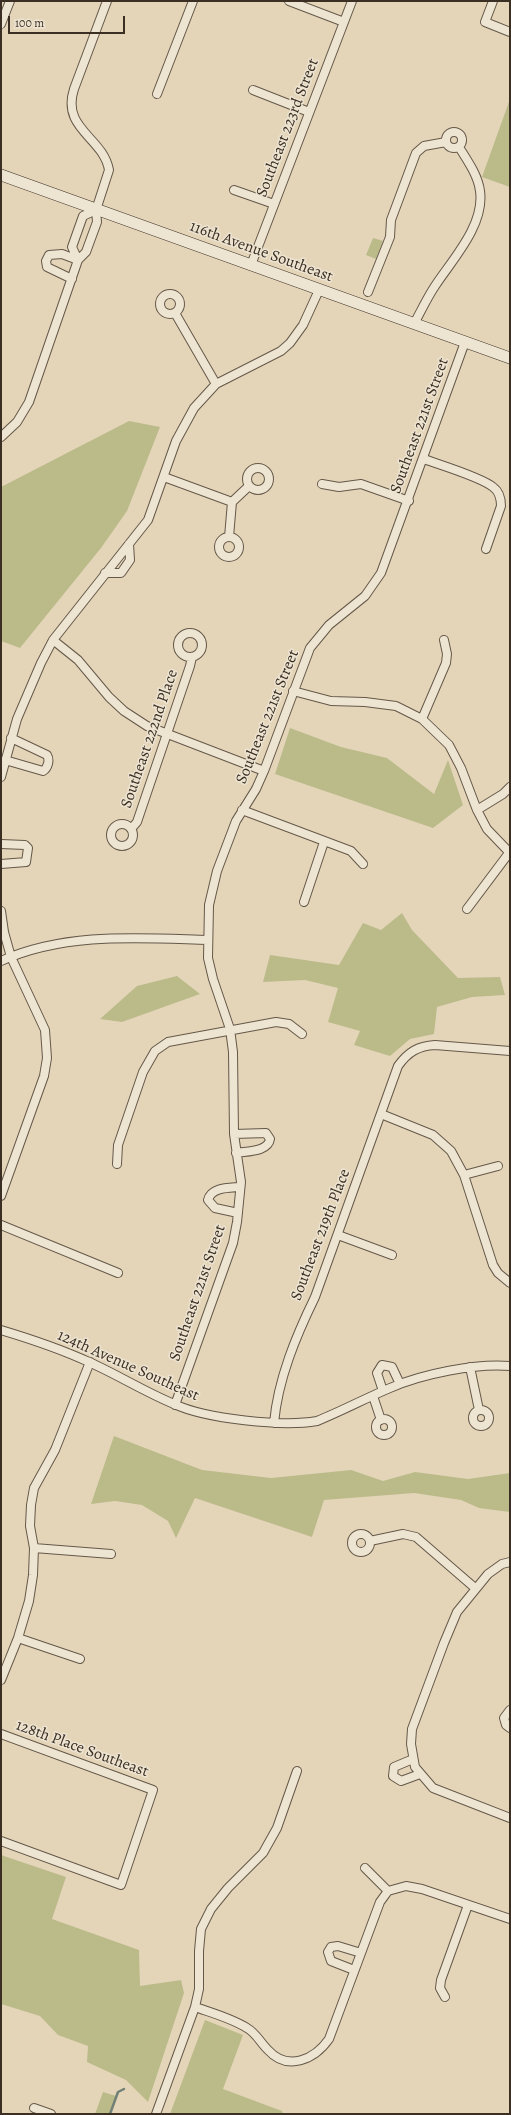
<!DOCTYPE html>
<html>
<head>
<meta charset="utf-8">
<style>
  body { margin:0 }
  #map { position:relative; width:511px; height:2115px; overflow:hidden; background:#e4d5b9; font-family:Alegreya,serif }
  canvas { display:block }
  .frame { position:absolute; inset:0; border:2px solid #3b2e23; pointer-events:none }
  .scale { position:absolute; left:8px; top:16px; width:117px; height:18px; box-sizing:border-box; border:2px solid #3b2e23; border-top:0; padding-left:5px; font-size:12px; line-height:14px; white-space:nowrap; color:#3b2e23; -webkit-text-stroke:3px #ede4d2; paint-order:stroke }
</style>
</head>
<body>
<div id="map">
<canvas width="511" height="2115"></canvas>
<div class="frame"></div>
<div class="scale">100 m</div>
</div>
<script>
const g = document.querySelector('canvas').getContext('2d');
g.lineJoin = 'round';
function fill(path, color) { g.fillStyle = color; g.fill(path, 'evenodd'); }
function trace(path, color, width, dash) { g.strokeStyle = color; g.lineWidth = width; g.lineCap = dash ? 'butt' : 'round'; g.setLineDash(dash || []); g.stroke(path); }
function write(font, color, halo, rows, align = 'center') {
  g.font = font + ' Alegreya,serif'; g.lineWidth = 3; g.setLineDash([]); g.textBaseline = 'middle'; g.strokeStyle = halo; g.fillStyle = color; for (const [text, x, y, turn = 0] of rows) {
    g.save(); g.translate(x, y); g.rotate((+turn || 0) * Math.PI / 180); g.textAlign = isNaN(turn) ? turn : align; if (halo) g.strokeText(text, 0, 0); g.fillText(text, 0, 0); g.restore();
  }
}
fill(new Path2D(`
  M510,99V187L482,177Z
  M373,238L383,241L376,259L366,255Z
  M129,421L160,427L127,511L101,548L20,648L1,641V487Z
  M290,728L341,747L387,758L434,794L448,760L463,805L433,828L275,774Z
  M402,913L412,930L458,978L500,977L505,995L472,997L437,1007L434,1034L410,1039L390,1056L354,1045L360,1031L328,1022L338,988L305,980L263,982L270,955L339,965L363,923L381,930Z
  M177,976L200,994L122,1022L100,1019L137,986Z
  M114,1436L202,1470L271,1478L351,1470L383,1481L415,1472L468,1479L510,1473V1512L479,1508L461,1500L414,1493L324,1500L312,1537L195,1498L176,1538L168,1521L142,1505L115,1501L91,1504Z
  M1,1855L66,1877L52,1919L139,1950L140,1986L181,1980L184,1993L148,2102L126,2080L87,2062L88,2046L58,2035L40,2016L1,2004Z
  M205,2020L243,2035L223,2089L282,2111L283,2114H170Z
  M103,2092L116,2096L109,2114H95Z`), '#bbbb8a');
trace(new Path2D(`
  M110,2114L118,2092L124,2089`), '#728175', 2.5);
const minor = new Path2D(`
  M289,1L344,22
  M493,1L485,22L510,32
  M1,24L10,1
  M253,90L309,112
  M157,94L193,1
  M446 140a8 8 0 1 1 16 0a8 8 0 1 1-16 0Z
  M234,190L274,204
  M96,210L83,216L72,247L78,260L86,252L97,222L96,210L109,170C103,137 61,129 74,89L107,1
  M251,265L352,1
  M368,292L390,237L391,220L416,153L424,146L446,142
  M160 304a10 10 0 1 1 20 0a10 10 0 1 1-20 0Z
  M175,313L216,384
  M414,324C421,311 427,298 435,286C452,260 485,225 480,191C478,175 467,160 459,147
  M1,437L17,422L29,402L78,260L62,254L49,255L46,261L47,267L72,279
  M424,459C440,465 481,477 493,487C500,492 501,499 501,506L486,549
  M247 479a11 11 0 1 1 22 0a11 11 0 1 1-22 0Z
  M164,477L232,502
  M322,484L339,487L361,484L409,501
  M219 547a10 10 0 1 1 20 0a10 10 0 1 1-20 0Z
  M229,537L232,502L249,486
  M105,573H121L130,560L129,544
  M178 645a12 12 0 1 1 24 0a12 12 0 1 1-24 0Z
  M53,640L78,660L109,697L124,711L147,726L264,771
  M293,691L331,701L365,702L396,706L422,719L449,745L461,768L477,810L487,829L510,853
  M422,719L446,663L447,654L444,640
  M5,760L43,771C48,768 50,760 47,755L11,738
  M1,777L17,719L41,663L53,640L148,520L176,441L194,408L216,384L281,351L290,343L303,325L319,290
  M242,810L351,851L363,864
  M477,810L503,794L510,787
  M111 835a11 11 0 1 1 22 0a11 11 0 1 1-22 0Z
  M131,829L137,822L190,666L192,657
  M1,844L25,845L28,848L26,862L1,864
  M304,902L324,842
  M467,909L509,853
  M1,911L4,932L11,957L45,1030L47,1058L44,1076L1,1196
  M1,961C66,932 138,938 208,940
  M381,1114L433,1135L451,1151L464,1175L493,1265L498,1273L510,1283
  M234,1134L266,1133L270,1139C268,1152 247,1151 236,1153
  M117,1164L118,1145L143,1072L155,1051L168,1042L276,1022L289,1024L302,1034
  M464,1175L498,1166
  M238,1213L215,1208L208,1200C211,1187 229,1188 240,1187
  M1,1225L118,1273
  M338,1235L392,1255
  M1,1330C31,1339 61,1349 89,1362C118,1375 145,1392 174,1404C206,1419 283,1427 317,1421C342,1411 366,1398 390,1388C422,1374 476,1363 510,1366
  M470,1367L479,1410
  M383,1391L377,1373L382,1365L392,1367L400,1384
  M373,1396L381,1420
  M175,1405L233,1243L237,1222L241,1182L234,1134L233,1052L230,1029L213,979L208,958L209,905L217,871L236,821L256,789L264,771L310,648L329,625L365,596L381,573L465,342
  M473 1418a8 8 0 1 1 16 0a8 8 0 1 1-16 0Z
  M376 1427a8 8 0 1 1 16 0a8 8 0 1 1-16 0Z
  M274,1423C278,1379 296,1336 315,1297L398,1066C408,1052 418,1046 435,1045L510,1051
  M352 1543a9 9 0 1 1 18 0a9 9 0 1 1-18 0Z
  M370,1541L403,1534L416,1537L475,1588
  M34,1548L111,1554
  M510,1562L502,1564L488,1574L457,1612L444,1643L412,1729L411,1744L415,1767L433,1788L510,1818
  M18,1638L80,1659
  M1,1680L18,1638L29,1601L33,1575L34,1548L30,1526L31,1505L34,1488L55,1450L90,1362
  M510,1710L504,1718L506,1725L510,1728
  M1,1734L153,1790L121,1885L1,1841
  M413,1759L394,1767L393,1776L401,1781L420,1774
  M365,1868L388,1891
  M388,1891L406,1886L422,1889L510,1919
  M354,1970L331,1961L328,1952L331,1947L338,1946L361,1953
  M445,1997L440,1988L441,1980L468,1905
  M195,2007C212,2013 231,2018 247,2028C256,2033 260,2042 268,2050C288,2072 315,2059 329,2039L380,1902L388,1891
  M34,2108L51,2114
  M156,2114L195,2007L199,1989V1951L201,1929L211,1909L228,1888L263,1853L277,1828L297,1771`);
const secondary = new Path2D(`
  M1,175L510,358`);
trace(minor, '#655848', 10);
trace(secondary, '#3b2e23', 12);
trace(minor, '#ede4d2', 8);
trace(secondary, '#ede4d2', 11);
write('16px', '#3b2e23', '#ede4d2', [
  ["Southeast 223rd Street",288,128,-69],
  ["116th Avenue Southeast",261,252,20],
  ["Southeast 221st Street",420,426,-70],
  ["Southeast 221st Street",268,717,-68],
  ["Southeast 222nd Place",150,739,-71],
  ["Southeast 219th Place",321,1235,-69],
  ["Southeast 221st Street",198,1293,-71],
  ["124th Avenue Southeast",128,1366,24],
  ["128th Place Southeast",82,1749,20]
]);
</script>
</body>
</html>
